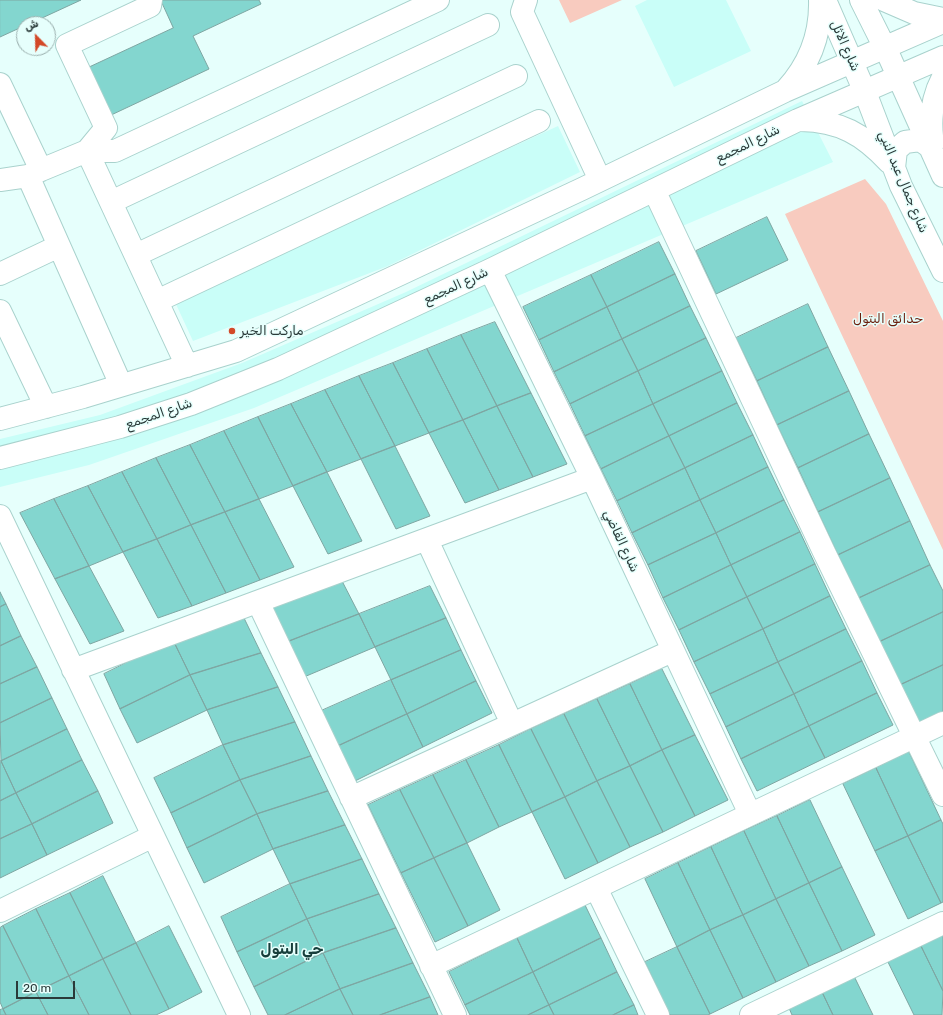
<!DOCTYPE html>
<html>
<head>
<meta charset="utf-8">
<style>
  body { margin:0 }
  #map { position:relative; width:943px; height:1015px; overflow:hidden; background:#e6fffc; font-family:Rubik,"Noto Naskh Arabic",sans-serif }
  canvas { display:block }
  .north { position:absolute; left:16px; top:16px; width:40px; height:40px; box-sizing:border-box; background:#e6fffc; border:1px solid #9bb0ae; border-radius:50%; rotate:337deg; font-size:11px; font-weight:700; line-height:16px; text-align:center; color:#2a3a39 }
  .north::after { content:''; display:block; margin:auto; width:14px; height:18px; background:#d34928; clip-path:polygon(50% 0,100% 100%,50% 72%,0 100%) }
  .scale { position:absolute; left:16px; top:981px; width:59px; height:18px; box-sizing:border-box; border:2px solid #2a3a39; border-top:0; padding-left:5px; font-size:12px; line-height:14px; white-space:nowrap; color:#2a3a39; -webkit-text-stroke:3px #e6fffc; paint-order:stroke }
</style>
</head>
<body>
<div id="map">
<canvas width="943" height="1015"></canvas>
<div class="north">ش</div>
<div class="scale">20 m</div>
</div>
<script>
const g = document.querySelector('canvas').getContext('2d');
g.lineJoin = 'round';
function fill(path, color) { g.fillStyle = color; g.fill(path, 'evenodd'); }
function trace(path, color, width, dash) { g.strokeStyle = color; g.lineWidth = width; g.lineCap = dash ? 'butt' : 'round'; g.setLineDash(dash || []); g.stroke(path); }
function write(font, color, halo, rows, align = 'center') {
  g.font = font + ' Rubik,"Noto Naskh Arabic",sans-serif'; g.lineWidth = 3; g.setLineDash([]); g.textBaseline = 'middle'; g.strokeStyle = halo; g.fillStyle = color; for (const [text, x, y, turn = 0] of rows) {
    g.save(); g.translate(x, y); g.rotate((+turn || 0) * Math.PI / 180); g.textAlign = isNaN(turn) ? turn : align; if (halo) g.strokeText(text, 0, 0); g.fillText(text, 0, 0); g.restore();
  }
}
fill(new Path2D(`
  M647,0H726L751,51L674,87L635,6Z
  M802,101L833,162L254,408L89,465L0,487V439L100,415L242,363L406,292Z
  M558,126L580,172L388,266L193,341L175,302Z`), '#c9fef8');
fill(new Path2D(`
  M559,0H622L570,23Z
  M865,179L886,204L943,321V550L785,214Z`), '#f8cbbf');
const building = new Path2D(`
  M0,0H81L29,24H24V26L0,37Z
  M161,0H259L261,4L193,36L209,69L109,116L87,68L173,28Z
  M767,217L788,260L716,294L696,251Z
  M659,242L675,274L607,307L591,275Z
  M675,274L690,306L622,339L607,307Z
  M591,275L607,307L539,340L523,307Z
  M808,304L828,347L757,381L736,338Z
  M690,306L706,338L638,371L622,339Z
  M607,307L622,339L554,372L539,340Z
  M495,322L531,393L497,406L461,335Z
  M461,335L497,406L463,420L427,349Z
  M706,338L722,371L653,404L638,371Z
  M622,339L638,371L570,404L554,372Z
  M828,347L849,391L777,425L757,381Z
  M427,349L463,420L429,433L393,363Z
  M393,363L429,433L395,446L359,376Z
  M638,371L653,404L585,436L570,404Z
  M722,371L737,403L669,436L653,404Z
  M359,376L395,446L361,459L325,390Z
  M325,390L361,459L327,472L291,404Z
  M849,391L869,434L798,468L777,425Z
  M531,393L567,464L533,477L497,406Z
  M737,403L753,435L685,468L669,436Z
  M291,404L327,472L293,486L258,417Z
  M653,404L669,436L601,469L585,436Z
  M497,406L533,477L499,490L463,420Z
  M258,417L293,486L259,499L224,431Z
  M463,420L499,490L465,503L429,433Z
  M224,431L259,499L225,512L190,445Z
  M869,434L890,478L818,512L798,468Z
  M753,435L768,467L700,500L685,468Z
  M669,436L685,468L617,501L601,469Z
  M190,445L225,512L191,525L156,458Z
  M395,446L430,516L396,529L361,459Z
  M156,458L191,525L157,539L122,472Z
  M768,467L784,500L716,533L700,500Z
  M685,468L700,500L632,533L617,501Z
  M122,472L157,539L123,552L88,486Z
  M327,472L362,541L328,554L293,486Z
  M890,478L910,521L838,555L818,512Z
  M88,486L123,552L89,566L54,499Z
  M54,499L89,566L55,579L20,513Z
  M259,499L294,567L260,580L225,512Z
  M700,500L716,533L648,565L632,533Z
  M784,500L800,532L731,565L716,533Z
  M225,512L260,580L226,593L191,525Z
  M910,521L930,565L859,598L838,555Z
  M191,525L226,593L192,606L157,539Z
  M800,532L815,564L747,597L731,565Z
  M716,533L731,565L663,598L648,565Z
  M157,539L192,606L158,618L123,552Z
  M815,564L830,596L763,629L747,597Z
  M731,565L747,597L679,630L663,598Z
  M930,565L943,591V612L879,642L859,598Z
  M89,566L124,631L90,644L55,579Z
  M342,581L359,614L287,642L270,607Z
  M430,586L446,618L375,647L359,614Z
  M0,592L6,604L0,607Z
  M830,596L846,629L778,662L763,629Z
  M747,597L763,629L694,662L679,630Z
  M6,604L21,636L0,646V607Z
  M943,612V665L900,685L879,642Z
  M359,614L375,647L304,677L287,642Z
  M244,618L261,653L190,675L173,640Z
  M446,618L461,650L391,680L375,647Z
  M763,629L778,662L710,694L694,662Z
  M846,629L862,661L794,694L778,662Z
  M21,636L37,667L0,684V646Z
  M173,640L190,675L120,709L104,674Z
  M461,650L476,681L407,714L391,680Z
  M261,653L278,687L207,710L190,675Z
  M862,661L877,693L809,726L794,694Z
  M778,662L794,694L726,727L710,694Z
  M943,665V718L920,729L900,685Z
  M37,667L52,698L0,723V684Z
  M662,669L695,735L662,750L630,684Z
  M190,675L207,710L137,743L120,709Z
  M391,680L407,714L338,746L321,711Z
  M476,681L492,713L423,747L407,714Z
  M630,684L662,750L630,766L597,699Z
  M278,687L295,722L223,745L207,710Z
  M877,693L893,725L825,758L809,726Z
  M794,694L809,726L741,759L726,727Z
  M52,698L67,729L1,761L0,723Z
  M597,699L630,766L597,781L564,714Z
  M407,714L423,747L355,781L338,746Z
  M564,714L597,781L565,797L531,729Z
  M295,722L311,756L240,780L223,745Z
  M809,726L825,758L757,791L741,759Z
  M67,729L82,760L16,793L1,761Z
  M531,729L565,797L532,812L499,745Z
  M695,735L728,800L695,816L662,750Z
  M223,745L240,780L171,813L154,778Z
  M499,745L532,812L499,827L466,760Z
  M662,750L695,816L663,832L630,766Z
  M909,752L941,820L908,836L876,768Z
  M311,756L328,791L257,814L240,780Z
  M82,760L98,791L32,824L16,793Z
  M466,760L499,827L467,843L433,775Z
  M1,761L16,793L0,801V762Z
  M630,766L663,832L630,847L597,781Z
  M876,768L908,836L875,851L843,784Z
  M433,775L467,843L434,858L400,790Z
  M240,780L257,814L187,848L171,813Z
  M597,781L630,847L598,863L565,797Z
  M400,790L434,858L401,873L368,805Z
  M98,791L113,823L47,855L32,824Z
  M328,791L345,825L273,849L257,814Z
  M16,793L32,824L0,839V801Z
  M565,797L598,863L565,879L532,812Z
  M810,800L842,867L809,883L777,816Z
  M257,814L273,849L204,883L187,848Z
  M777,816L809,883L776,899L744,831Z
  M941,820L943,824V902L941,903L908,836Z
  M32,824L47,855L0,878V839Z
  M345,825L362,859L290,884L273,849Z
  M744,831L776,899L743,915L711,847Z
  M908,836L941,903L908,919L875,851Z
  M467,843L500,910L468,926L434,858Z
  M711,847L743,915L710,930L678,863Z
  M434,858L468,926L435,942L401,873Z
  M362,859L379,894L307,919L290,884Z
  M678,863L710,930L677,947L645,879Z
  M842,867L875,935L842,951L809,883Z
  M103,876L136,943L103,959L70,893Z
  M809,883L842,951L809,966L776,899Z
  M290,884L307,919L237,952L221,917Z
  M70,893L103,959L69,976L36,909Z
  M379,894L396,928L323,953L307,919Z
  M776,899L809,966L776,982L743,915Z
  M585,905L601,938L533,972L517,938Z
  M36,909L69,976L36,992L3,926Z
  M743,915L776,982L743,998L710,930Z
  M307,919L323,953L254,987L237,952Z
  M3,926L36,992L3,1009L0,1002V928Z
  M169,926L202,992L169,1009L136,943Z
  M396,928L413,963L340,989L323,953Z
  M710,930L743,998L710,1014L677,947Z
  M943,933V991L920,944Z
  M517,938L533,972L465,1005L449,972Z
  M601,938L617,972L549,1005L533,972Z
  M136,943L169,1009L156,1015H131L103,959Z
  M920,944L943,991L942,1015H914L887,960Z
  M677,947L710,1014L708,1015H670L645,962Z
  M323,953L340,989L285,1015H268L254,987Z
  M103,959L131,1015H89L69,976Z
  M413,963L430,997L380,1015H353L340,989Z
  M533,972L549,1005L528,1015H470L465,1005Z
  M617,972L634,1005L613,1015H554L549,1005Z
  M69,976L89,1015H48L36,992Z
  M854,976L873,1015H833L822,992Z
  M340,989L353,1015H285Z
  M36,992L48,1015H6L3,1009Z
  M822,992L833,1015H792L789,1008Z
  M430,997L438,1015H380Z
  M549,1005L554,1015H528Z
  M634,1005L638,1015H613Z
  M3,1009L6,1015H0V1010Z`);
fill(building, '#83d6cf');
trace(building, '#7ea6a2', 1);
const minor = new Path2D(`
  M526,0L522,12L600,180
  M825,0L865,92L901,186L943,271
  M861,0L889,56L943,176
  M884,0L914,13L943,19
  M0,84L41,170L28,176L121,385
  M786,90C810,64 821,35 820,0
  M801,120C840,121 863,134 889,162
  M933,143C929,120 932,98 943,77
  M894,168L896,150L905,142L920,140L930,147
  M41,170L87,151L106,128L67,45L150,6L151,0
  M0,180L28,176
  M654,190L824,552L943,795
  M111,202L488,25
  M136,255L516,76
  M490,270L592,478L750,814
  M0,274L59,246
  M157,301L539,121
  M0,311L46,407
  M187,366L87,151H115L438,0
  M0,419L83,397L236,351L582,189L785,91L943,22
  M0,458L120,427L191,404L278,369L490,270L798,120L943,57
  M0,516L239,1015
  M427,540L512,724
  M258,602L455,1015
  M73,670L592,478
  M351,798L672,651
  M596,888L658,1015
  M0,911L153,836
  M431,966L943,723
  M751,1015L943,923`);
trace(minor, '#a9d2cd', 24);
trace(minor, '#fff', 22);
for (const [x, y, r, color] of [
  [232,331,4,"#d34928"]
]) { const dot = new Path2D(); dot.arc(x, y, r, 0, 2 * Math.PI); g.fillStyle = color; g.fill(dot); trace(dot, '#e6fffc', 1.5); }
write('13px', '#2a3a39', '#e6fffc', [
  ["شارع الاثل",845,46,66],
  ["شارع المجمع",748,144,-26],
  ["شارع جمال عبد النبي",903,182,67],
  ["شارع المجمع",456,286,-25],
  ["شارع المجمع",159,414,-19],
  ["شارع القاضي",621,541,65]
]);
write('13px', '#6a1d0b', '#e6fffc', [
  ["حدائق البتول",888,319]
]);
write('13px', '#2a3a39', '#e6fffc', [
  ["ماركت الخير",240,331]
], 'left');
write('bold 15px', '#173e3b', '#e6fffc', [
  ["حي البتول",292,950]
]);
</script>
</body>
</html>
